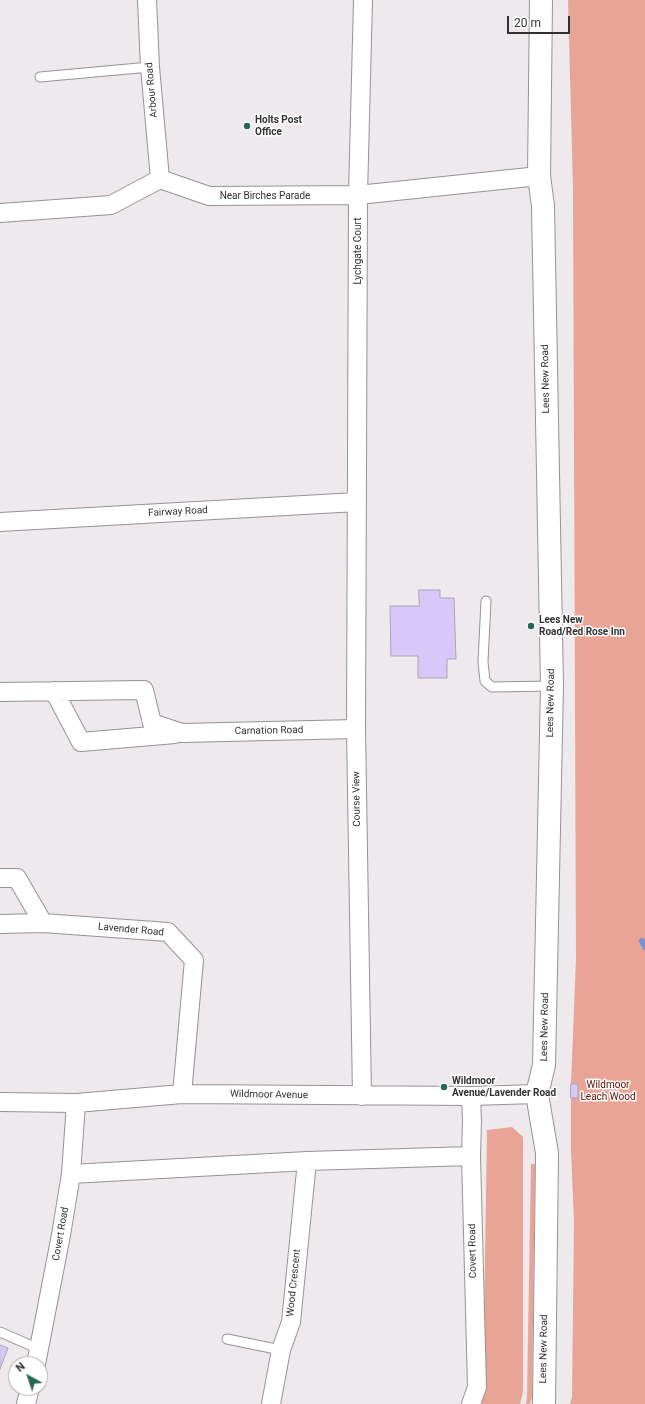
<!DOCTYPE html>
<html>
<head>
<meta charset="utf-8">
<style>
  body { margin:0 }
  #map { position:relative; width:645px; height:1404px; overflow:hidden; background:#ede9ed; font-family:Roboto,sans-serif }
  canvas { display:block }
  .north { position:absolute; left:8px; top:1356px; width:40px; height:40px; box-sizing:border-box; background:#fff; border:1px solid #adadad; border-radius:50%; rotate:320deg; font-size:11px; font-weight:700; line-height:16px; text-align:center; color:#323132 }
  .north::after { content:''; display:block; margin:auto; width:14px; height:18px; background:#266755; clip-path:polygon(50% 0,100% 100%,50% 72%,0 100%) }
  .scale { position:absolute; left:507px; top:16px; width:63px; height:18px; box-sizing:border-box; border:2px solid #323132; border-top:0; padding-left:5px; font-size:12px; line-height:14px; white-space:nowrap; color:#323132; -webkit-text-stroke:3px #fff; paint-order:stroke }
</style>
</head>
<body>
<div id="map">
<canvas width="645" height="1404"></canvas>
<div class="north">N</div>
<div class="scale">20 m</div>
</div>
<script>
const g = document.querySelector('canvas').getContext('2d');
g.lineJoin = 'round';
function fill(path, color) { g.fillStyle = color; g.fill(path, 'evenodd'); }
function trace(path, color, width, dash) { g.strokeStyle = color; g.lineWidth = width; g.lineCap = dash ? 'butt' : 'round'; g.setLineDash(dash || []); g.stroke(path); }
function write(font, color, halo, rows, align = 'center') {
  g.font = font + ' Roboto,sans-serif'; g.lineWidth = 3; g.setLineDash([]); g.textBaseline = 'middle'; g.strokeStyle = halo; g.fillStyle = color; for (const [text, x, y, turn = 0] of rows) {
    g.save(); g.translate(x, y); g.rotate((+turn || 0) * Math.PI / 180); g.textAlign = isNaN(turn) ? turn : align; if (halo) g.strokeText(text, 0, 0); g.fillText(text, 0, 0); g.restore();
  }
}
fill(new Path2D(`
  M568,0H645V1404H570L572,1397L574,1222L571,1151V1084L576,958L573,189Z
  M512,1127L523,1137V1392L520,1404H478L483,1389L487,1130Z
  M531,1164H535L532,1397L530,1404H526L527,1397Z`), '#e8a596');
trace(new Path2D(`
  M642,941L645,947`), '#7794dc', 6);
const building = new Path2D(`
  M419,590H440V598H454L456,659H447V678H418V656H391L390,606H419Z
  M571,1084H578V1098H571Z
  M0,1345L8,1348L0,1369Z`);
fill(building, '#d7c8f9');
trace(building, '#a8a7ac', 1);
const service = new Path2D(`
  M40,77L150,67
  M486,601L483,662L485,681L492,687L552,686
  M0,1332L39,1349
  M227,1339L281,1350`);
const minor = new Path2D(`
  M147,0L150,67L160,179
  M0,213L111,205L160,179L209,196L358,195L539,176
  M0,522L357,502
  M54,691L81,742L175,734
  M0,692L144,690L152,723L182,733L356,729
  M0,878H17L43,923L168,932L194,960L182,1094
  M0,924L43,923
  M362,1096L356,729L358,195L363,0
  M471,1096L472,1121L471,1156L477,1387L471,1404
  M0,1102L76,1103L182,1094L471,1096L537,1094
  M71,1174L307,1161L471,1156
  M36,1364L61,1235L71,1174L76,1103
  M26,1404L30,1388
  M271,1404L281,1350L291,1322L307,1161`);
const tertiary = new Path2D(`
  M541,0L539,176L543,206L552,686L544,1065L537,1094L547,1153L544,1404`);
trace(service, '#969296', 11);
trace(minor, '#969296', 20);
trace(tertiary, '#969296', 24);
trace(service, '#fff', 9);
trace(minor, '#fff', 18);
trace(tertiary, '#fff', 22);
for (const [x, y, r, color] of [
  [247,126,4,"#266755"],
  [531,626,4,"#266755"],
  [444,1087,4,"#266755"]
]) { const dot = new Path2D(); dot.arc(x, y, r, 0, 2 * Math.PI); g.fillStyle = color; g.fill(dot); trace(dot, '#fff', 1.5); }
write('10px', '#323132', '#fff', [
  ["Arbour Road",152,90,-95],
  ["Near Birches Parade",265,196],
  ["Lychgate Court",358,251,-90],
  ["Lees New Road",546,379,-91],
  ["Fairway Road",178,512,-3],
  ["Lees New Road",551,703,-89],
  ["Carnation Road",269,731,-1],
  ["Course View",357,799,-91],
  ["Lavender Road",131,930,5],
  ["Lees New Road",545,1027,-89],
  ["Wildmoor Avenue",269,1095,1],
  ["Covert Road",61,1234,-80],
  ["Covert Road",473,1251,-91],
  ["Wood Crescent",294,1283,-84],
  ["Lees New Road",544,1349,-89]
]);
write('bold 10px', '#323132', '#fff', [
  ["Holts Post",255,120],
  ["Office",255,132],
  ["Lees New",539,620],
  ["Road/Red Rose Inn",539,632],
  ["Wildmoor",452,1081],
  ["Avenue/Lavender Road",452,1093]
], 'left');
write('10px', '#5b0b00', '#fff', [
  ["Wildmoor",608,1085],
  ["Leach Wood",608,1097]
]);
</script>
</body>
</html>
